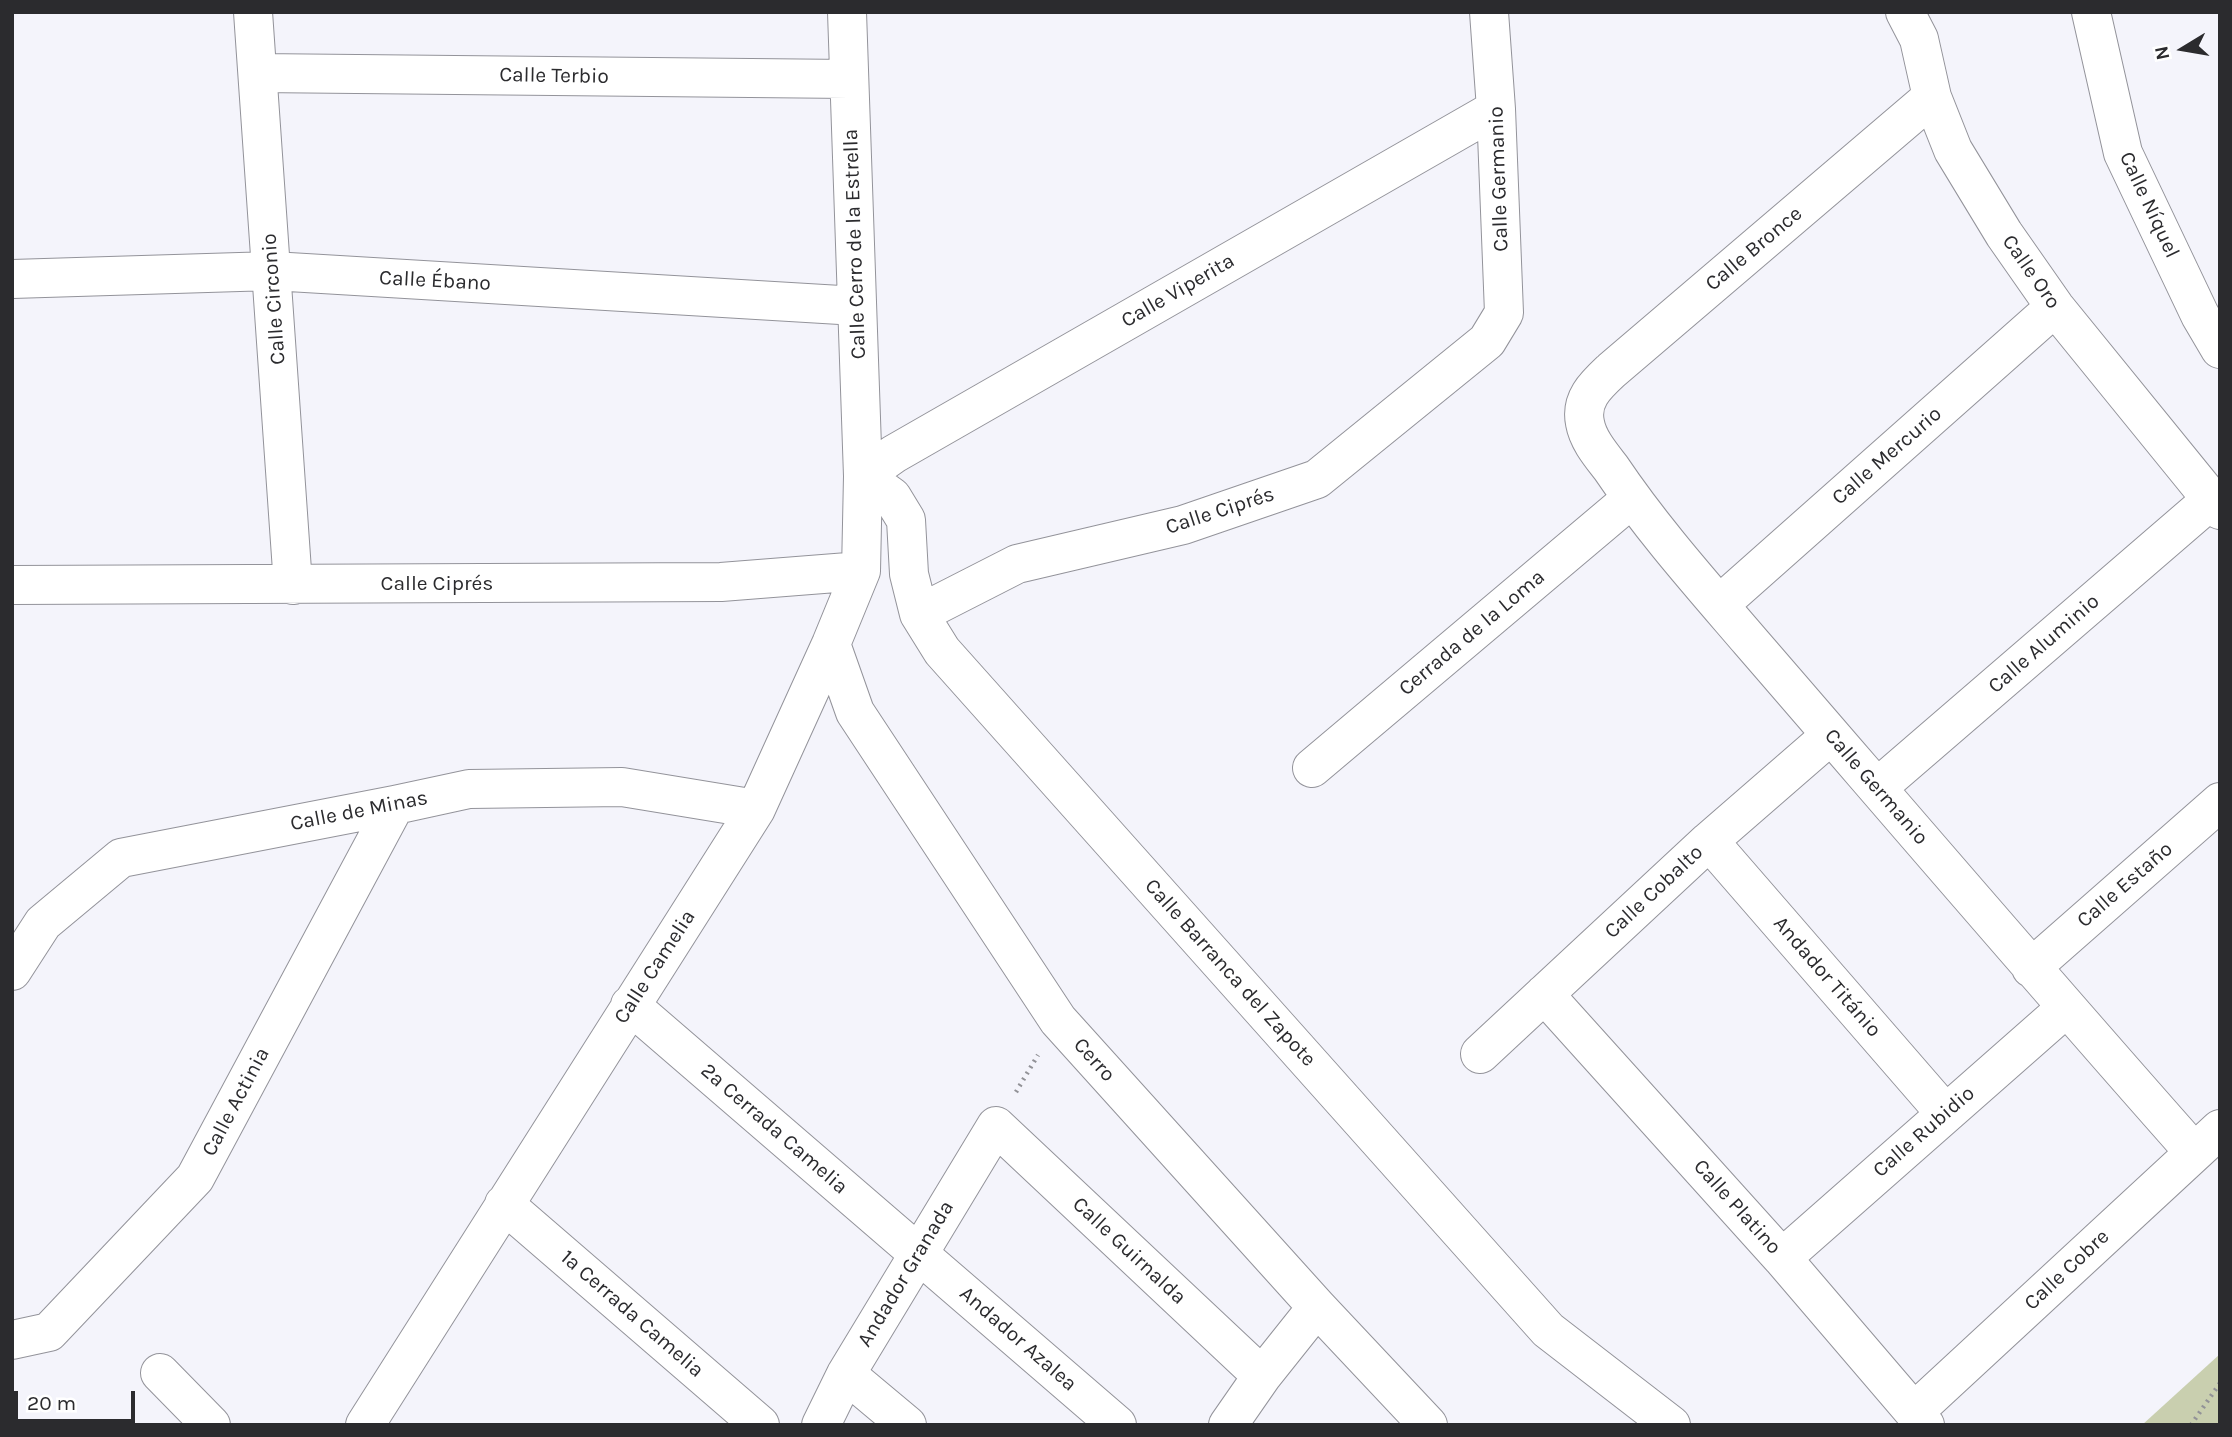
<!DOCTYPE html>
<html>
<head>
<meta charset="utf-8">
<style>
  body { margin:0 }
  #map { position:relative; width:2232px; height:1437px; overflow:hidden; background:#f4f4fb; font-family:Karla,sans-serif }
  canvas { display:block }
  .frame { position:absolute; inset:0; border:14px solid #2b2b2e; pointer-events:none }
  .north { position:absolute; left:2148px; top:14px; width:70px; height:70px; -webkit-text-stroke:5px #fff; paint-order:stroke; rotate:259deg; font-size:19px; font-weight:700; line-height:28px; text-align:center; color:#2b2b2e }
  .north::after { content:''; display:block; margin:auto; width:24px; height:32px; background:#2b2b2e; clip-path:polygon(50% 0,100% 100%,50% 72%,0 100%) }
  .scale { position:absolute; left:14px; top:1391px; width:121px; height:32px; box-sizing:border-box; border:4px solid #2b2b2e; border-top:0; padding-left:9px; font-size:21px; line-height:24px; white-space:nowrap; color:#2b2b2e; -webkit-text-stroke:5px #fff; paint-order:stroke }
</style>
</head>
<body>
<div id="map">
<canvas width="2232" height="1437"></canvas>
<div class="frame"></div>
<div class="north">N</div>
<div class="scale">20 m</div>
</div>
<script>
const g = document.querySelector('canvas').getContext('2d');
g.lineJoin = 'round';
function fill(path, color) { g.fillStyle = color; g.fill(path, 'evenodd'); }
function trace(path, color, width, dash) { g.strokeStyle = color; g.lineWidth = width; g.lineCap = dash ? 'butt' : 'round'; g.setLineDash(dash || []); g.stroke(path); }
function write(font, color, halo, rows, align = 'center') {
  g.font = font + ' Karla,sans-serif'; g.lineWidth = 7; g.setLineDash([]); g.textBaseline = 'middle'; g.strokeStyle = halo; g.fillStyle = color; for (const [text, x, y, turn = 0] of rows) {
    g.save(); g.translate(x, y); g.rotate((+turn || 0) * Math.PI / 180); g.textAlign = isNaN(turn) ? turn : align; if (halo) g.strokeText(text, 0, 0); g.fillText(text, 0, 0); g.restore();
  }
}
fill(new Path2D(`
  M2220,1354V1425H2142Z`), '#c9cfaf');
const minor = new Path2D(`
  M253,12L293,585
  M1905,12L1919,39L1932,97L1953,150L2004,234L2055,307L2220,510
  M2091,12L2123,153L2200,315L2220,349
  M258,73L849,79
  M1932,97L1612,370C1596,385 1580,399 1585,423C1588,440 1601,455 1611,468C1652,529 1702,585 1750,641C1898,812 2044,983 2194,1152
  M12,279L272,271L857,306
  M863,476L892,497L906,520L909,574L919,614L942,651L1548,1330L1671,1425
  M863,476L894,454L1496,109
  M12,585L721,582L861,571
  M1719,605L2055,307
  M919,614L1017,564L1183,525L1317,479L1487,341L1504,313L1496,109L1489,12
  M831,644L855,712L1058,1020L1317,1307L1428,1425
  M1312,768L1631,499
  M1877,788L2211,500
  M1709,841L1945,1113
  M2031,968L2220,802
  M12,971L43,923L121,858L395,805L469,789L622,787L756,809
  M1544,994L1782,1258L1925,1425
  M630,1005L1117,1425
  M1480,1054L1709,841L1831,735
  M504,1204L760,1425
  M1782,1258L2066,1008
  M12,1340L49,1332L195,1178L395,805
  M160,1373L211,1425
  M846,1374L907,1425
  M1914,1412L2220,1129
  M365,1425L756,809L831,644L861,571L863,476L847,12
  M821,1425L846,1374L996,1126L1262,1376
  M1228,1425L1262,1376L1317,1307`);
trace(minor, '#93939a', 40);
trace(new Path2D(`
  M1016,1092L1038,1055
  M2191,1425L2220,1383`), '#929297', 4.5, [2, 5]);
trace(minor, '#fff', 38);
write('21px', '#2b2b2e', '#fff', [
  ["Calle Terbio",554,76,1],
  ["Calle Germanio",1499,179,-92],
  ["Calle Níquel",2149,205,65],
  ["Calle Cerro de la Estrella",855,244,-92],
  ["Calle Bronce",1754,249,-40],
  ["Calle Oro",2031,272,55],
  ["Calle Ébano",435,281,3],
  ["Calle Viperita",1178,291,-30],
  ["Calle Circonio",274,299,-94],
  ["Calle Mercurio",1887,456,-41],
  ["Calle Ciprés",1220,511,-18],
  ["Calle Ciprés",437,584],
  ["Cerrada de la Loma",1472,633,-40],
  ["Calle Aluminio",2044,644,-41],
  ["Calle Germanio",1876,787,49],
  ["Calle de Minas",359,811,-11],
  ["Calle Estaño",2125,885,-41],
  ["Calle Cobalto",1654,892,-43],
  ["Calle Camelia",655,967,-57],
  ["Calle Barranca del Zapote",1230,973,48],
  ["Andador Titánio",1827,977,49],
  ["Cerro",1094,1060,48],
  ["Calle Actinia",236,1102,-62],
  ["2ª Cerrada Camelia",774,1129,41],
  ["Calle Rubidio",1924,1132,-41],
  ["Calle Platino",1737,1207,48],
  ["Calle Guirnalda",1129,1251,43],
  ["Calle Cobre",2067,1270,-43],
  ["Andador Granada",906,1274,-59],
  ["1ª Cerrada Camelia",632,1314,41],
  ["Andador Azalea",1018,1339,41]
]);
</script>
</body>
</html>
